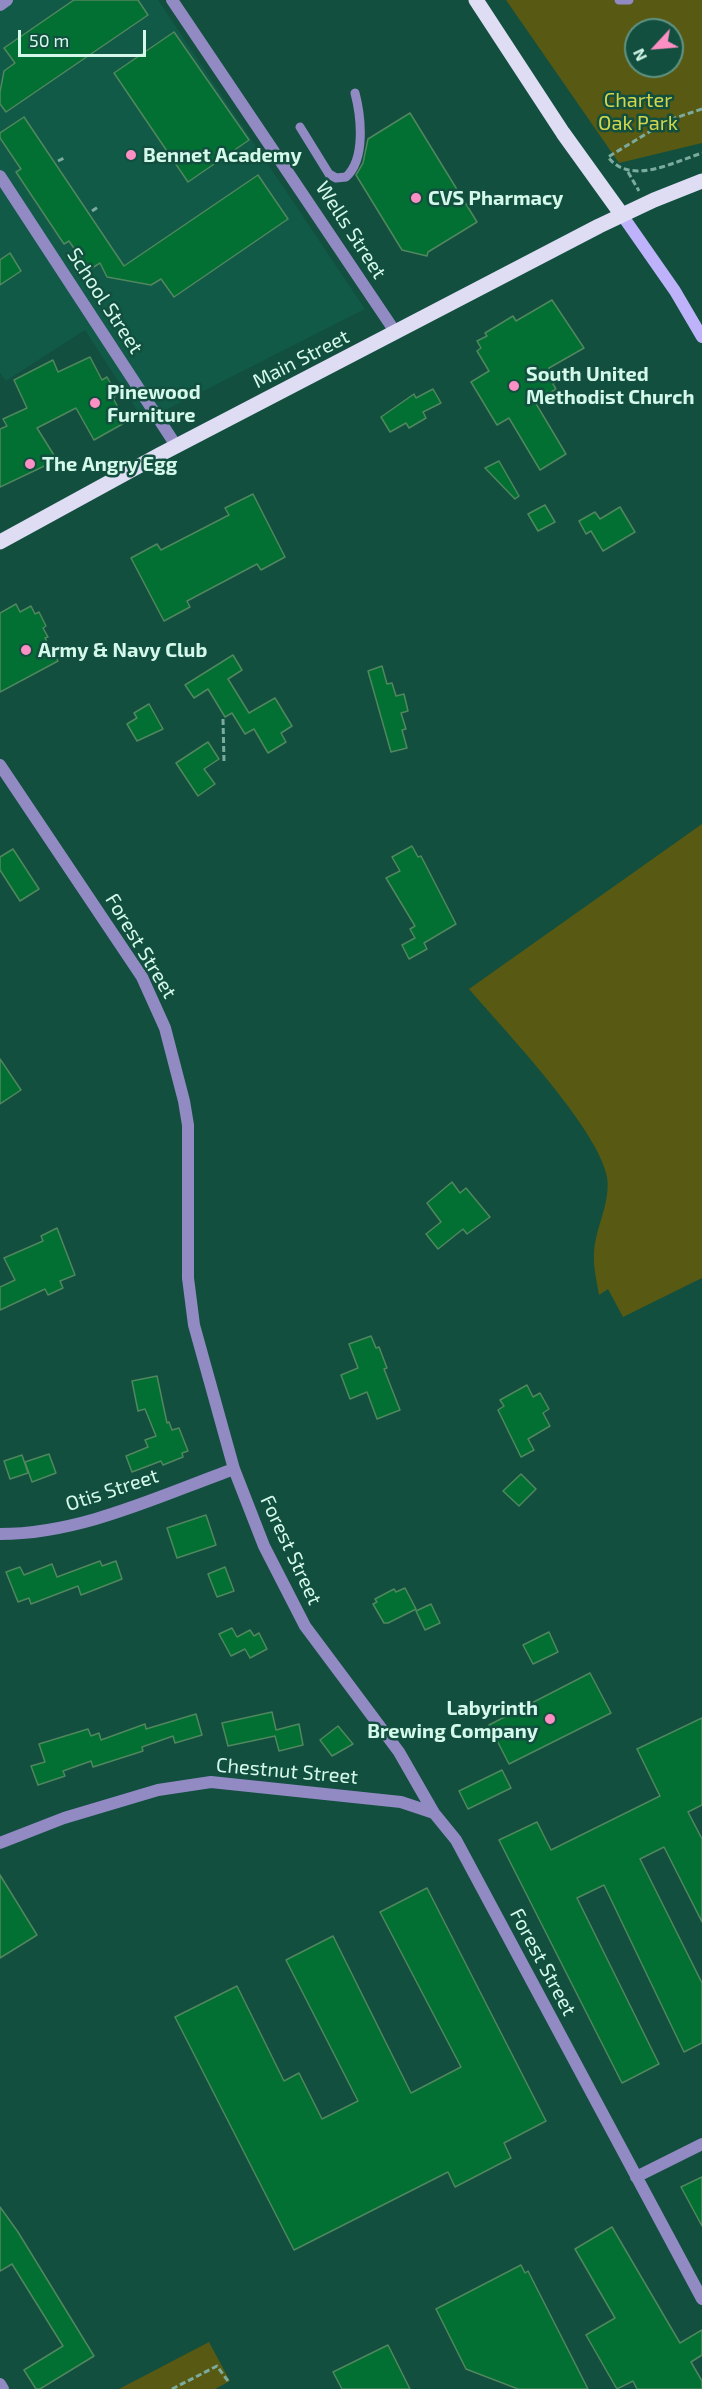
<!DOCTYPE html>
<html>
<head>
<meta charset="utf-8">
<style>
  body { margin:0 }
  #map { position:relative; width:702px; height:2389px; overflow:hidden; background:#124f3f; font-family:"Exo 2",sans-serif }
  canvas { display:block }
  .north { position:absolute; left:624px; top:18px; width:60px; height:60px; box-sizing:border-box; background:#124f3f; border:2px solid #609384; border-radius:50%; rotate:244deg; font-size:16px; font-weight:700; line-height:24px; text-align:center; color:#d4f9eb }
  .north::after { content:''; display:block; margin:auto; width:21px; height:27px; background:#fc8fc3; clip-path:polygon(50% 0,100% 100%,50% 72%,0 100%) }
  .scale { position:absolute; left:18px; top:30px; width:128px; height:27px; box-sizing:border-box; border:3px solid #d4f9eb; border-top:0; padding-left:8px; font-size:18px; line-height:21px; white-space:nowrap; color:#d4f9eb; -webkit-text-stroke:4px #124f3f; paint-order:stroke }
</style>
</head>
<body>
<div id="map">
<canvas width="702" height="2389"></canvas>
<div class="north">N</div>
<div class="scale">50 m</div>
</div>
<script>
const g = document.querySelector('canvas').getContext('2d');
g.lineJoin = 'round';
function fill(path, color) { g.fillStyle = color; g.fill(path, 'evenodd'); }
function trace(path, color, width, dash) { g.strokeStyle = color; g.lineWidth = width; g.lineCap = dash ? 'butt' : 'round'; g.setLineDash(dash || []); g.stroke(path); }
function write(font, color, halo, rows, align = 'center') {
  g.font = font + ' "Exo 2",sans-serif'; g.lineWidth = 5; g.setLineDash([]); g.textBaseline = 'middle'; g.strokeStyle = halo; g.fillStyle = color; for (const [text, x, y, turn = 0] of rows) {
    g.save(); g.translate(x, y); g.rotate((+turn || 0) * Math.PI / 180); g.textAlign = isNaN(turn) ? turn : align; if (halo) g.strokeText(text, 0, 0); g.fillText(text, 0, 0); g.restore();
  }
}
fill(new Path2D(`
  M0,0H158L365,309L144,421L85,330L6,381L0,373Z`), '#105a47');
fill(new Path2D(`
  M506,0H702V143L619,163ZM636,30H672V66H636Z
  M702,824V1278L623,1317L608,1289L599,1295C597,1282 593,1267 594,1253C595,1228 611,1203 607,1177C598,1128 504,1030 469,989Z
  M209,2342L230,2381L215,2389H119Z`), '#585913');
const building = new Path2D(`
  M74,0H138L148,15L6,112L0,104V92L4,71L15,63L4,48Z
  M174,32L249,140L188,182L114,73Z
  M410,113L477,222L428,252L427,256L402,250L356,175L363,163L368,139Z
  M24,117L124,266L258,175L288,219L174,297L161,279L151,285L107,277L100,263L89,270L69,241L64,244L16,172L21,169L0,138V133Z
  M10,253L21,271L0,285V260Z
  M552,300L584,348L549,368L557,381L553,384L556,389L535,402L566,454L540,470L509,418L497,425L471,382L489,371L477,351L481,348L477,341L487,336L485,333L513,316L516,321Z
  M90,357L102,380L107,377L117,395L113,398L126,422L94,440L76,408L37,428L57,460L0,487V429L7,426L3,419L27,408L14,380L53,360L58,372Z
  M433,389L441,403L423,412L426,418L409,428L406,423L390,432L381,417L414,394L416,398Z
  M499,461L519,496L515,499L485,468Z
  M253,494L285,557L261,570L257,564L187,601L190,607L164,621L131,558L157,544L161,550L229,515L225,508Z
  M545,505L555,522L538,531L528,514Z
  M620,507L635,532L603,551L591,531L586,534L579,521L595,512L600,519Z
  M16,604L20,612L31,606L35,614L39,612L46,626L43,628L48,637L45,638L58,661L0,692V613Z
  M233,655L242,670L228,679L249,713L275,698L292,726L281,733L286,742L268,753L254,729L245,734L232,713L225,717L208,689L194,698L185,685Z
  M382,666L387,684L392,683L396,696L404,694L408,711L401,713L406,729L402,730L407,748L391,752L368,671Z
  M149,704L163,729L137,741L127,724L137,718L134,713Z
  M208,742L219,759L204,769L215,784L198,796L176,763Z
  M412,846L418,857L421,856L456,924L424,943L427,949L409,959L402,945L415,938L410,929L415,926L386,878L400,871L392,857Z
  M13,849L39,889L20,901L0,870V857Z
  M0,1059L21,1090L0,1104Z
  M452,1182L460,1193L466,1188L490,1217L467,1234L463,1229L438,1249L426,1234L441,1222L427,1203Z
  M57,1228L75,1275L60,1281L63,1288L48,1295L45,1289L0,1310V1287L15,1280L4,1258L43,1241L41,1236Z
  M371,1336L376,1348L379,1347L387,1368L384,1369L400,1410L377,1419L367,1392L350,1399L341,1375L358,1368L349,1344Z
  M157,1376L167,1423L169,1422L172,1430L179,1428L188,1451L182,1453L183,1457L163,1465L161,1461L132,1472L126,1456L148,1447L145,1440L156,1436L145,1409L138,1411L132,1381Z
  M527,1385L533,1397L540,1393L549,1409L543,1413L550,1426L528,1439L534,1450L521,1457L498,1410L504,1406L500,1400Z
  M49,1454L56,1473L32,1482L25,1462Z
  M22,1455L28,1473L10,1479L4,1461Z
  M521,1474L536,1489L519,1506L503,1491Z
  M206,1515L216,1545L177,1558L167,1528Z
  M100,1561L102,1566L116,1561L122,1579L81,1595L78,1586L31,1604L29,1598L18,1602L6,1572L20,1567L24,1575L52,1564L57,1577Z
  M225,1567L234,1591L217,1597L208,1574Z
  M405,1588L416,1609L388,1623H384L373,1604L377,1602L375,1599L394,1589L396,1592Z
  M431,1604L440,1623L425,1630L416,1611Z
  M232,1628L237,1637L250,1630L254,1636L259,1633L267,1649L250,1658L245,1649L231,1656L219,1634Z
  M549,1632L558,1652L533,1664L523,1645Z
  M590,1673L611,1713L509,1764L489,1725Z
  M272,1712L276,1730L299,1724L303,1745L279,1751L275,1736L228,1746L222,1723Z
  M196,1714L202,1735L175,1743L173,1736L142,1747L143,1751L93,1767L91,1761L63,1771L65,1776L38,1785L31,1766L45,1762L39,1744L88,1729L91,1736L99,1733L101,1740L145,1724L146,1729Z
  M702,1718V1805L688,1812L702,1839V1922L664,1847L640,1859L702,1983V2043L684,2052L604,1885L577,1898L659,2064L622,2083L499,1840L537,1822L551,1850L660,1796L637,1749Z
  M338,1726L353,1744L332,1756L320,1740Z
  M502,1770L511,1788L468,1809L459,1791Z
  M0,1875L37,1935L0,1958Z
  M427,1888L546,2121L504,2143L511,2158L455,2187L448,2172L294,2250L175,2017L237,1986L284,2081L299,2073L322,2119L358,2101L286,1960L333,1936L411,2093L461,2067L380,1912Z
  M702,2177V2226L681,2187Z
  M0,2207L18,2232L94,2356L40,2389H36L24,2370L63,2346L12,2264L0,2271Z
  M612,2227L680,2343L702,2330V2355L691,2362L702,2381V2389H637L633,2381L617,2389L586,2335L615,2318L575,2249Z
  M521,2265L525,2273L528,2271L588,2389H518L466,2369L436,2309Z
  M388,2345L410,2389H342L333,2372Z`);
fill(building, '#026f33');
trace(building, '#51875e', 1.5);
trace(new Path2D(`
  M702,109L669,120L608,157C630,186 674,162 702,153
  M58,161L64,158
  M628,172L639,191
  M92,211L98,207
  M223,719L224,762
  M172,2389L217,2366L228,2381`), '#7bab9c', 3, [6, 3]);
trace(new Path2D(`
  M619,0H629
  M300,127L329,174L336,178L346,177C366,159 361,116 355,93`), '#928ac3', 9);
trace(new Path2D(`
  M172,0L396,333
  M0,5L7,0
  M0,176L177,447
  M0,765L142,977L165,1028L184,1101L188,1125V1278L194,1325L234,1469L264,1546L305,1626L399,1752L434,1813L456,1840L702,2299
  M0,1534C81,1534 159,1496 234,1469
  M0,1843L64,1818L158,1790L211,1782L401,1802L434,1813
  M636,2177L702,2144
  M0,2384L3,2389`), '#928ac3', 12);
trace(new Path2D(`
  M622,215L675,291L702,337`), '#beb3fb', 12);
trace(new Path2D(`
  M476,0L563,133L622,215
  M0,542L159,455L599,226L654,200L702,181`), '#dfddf4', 15);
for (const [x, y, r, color] of [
  [131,155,6,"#fc8fc3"],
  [416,198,6,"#fc8fc3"],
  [514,386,6,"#fc8fc3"],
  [95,403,6,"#fc8fc3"],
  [30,464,6,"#fc8fc3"],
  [26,650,6,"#fc8fc3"],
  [550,1719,6,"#fc8fc3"]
]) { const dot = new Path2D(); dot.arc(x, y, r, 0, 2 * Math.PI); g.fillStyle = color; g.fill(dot); trace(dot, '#124f3f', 2); }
write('20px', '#d2d64c', '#124f3f', [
  ["Charter",638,100],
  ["Oak Park",638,123]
]);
write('bold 20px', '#d4f9eb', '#124f3f', [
  ["Bennet Academy",143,155],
  ["CVS Pharmacy",428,198],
  ["South United",526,374],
  ["Methodist Church",526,397],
  ["Pinewood",107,392],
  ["Furniture",107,415],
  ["The Angry Egg",42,464],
  ["Army & Navy Club",38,650],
  ["Labyrinth",538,1708,"right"],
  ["Brewing Company",538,1731,"right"]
], 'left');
write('20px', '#d4f9eb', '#124f3f', [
  ["Wells Street",351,230,57],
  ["School Street",105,301,57],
  ["Main Street",301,359,-27],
  ["Forest Street",141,946,59],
  ["Otis Street",112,1490,-18],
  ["Forest Street",291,1550,65],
  ["Chestnut Street",287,1771,5],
  ["Forest Street",543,1962,62]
]);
</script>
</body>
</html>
